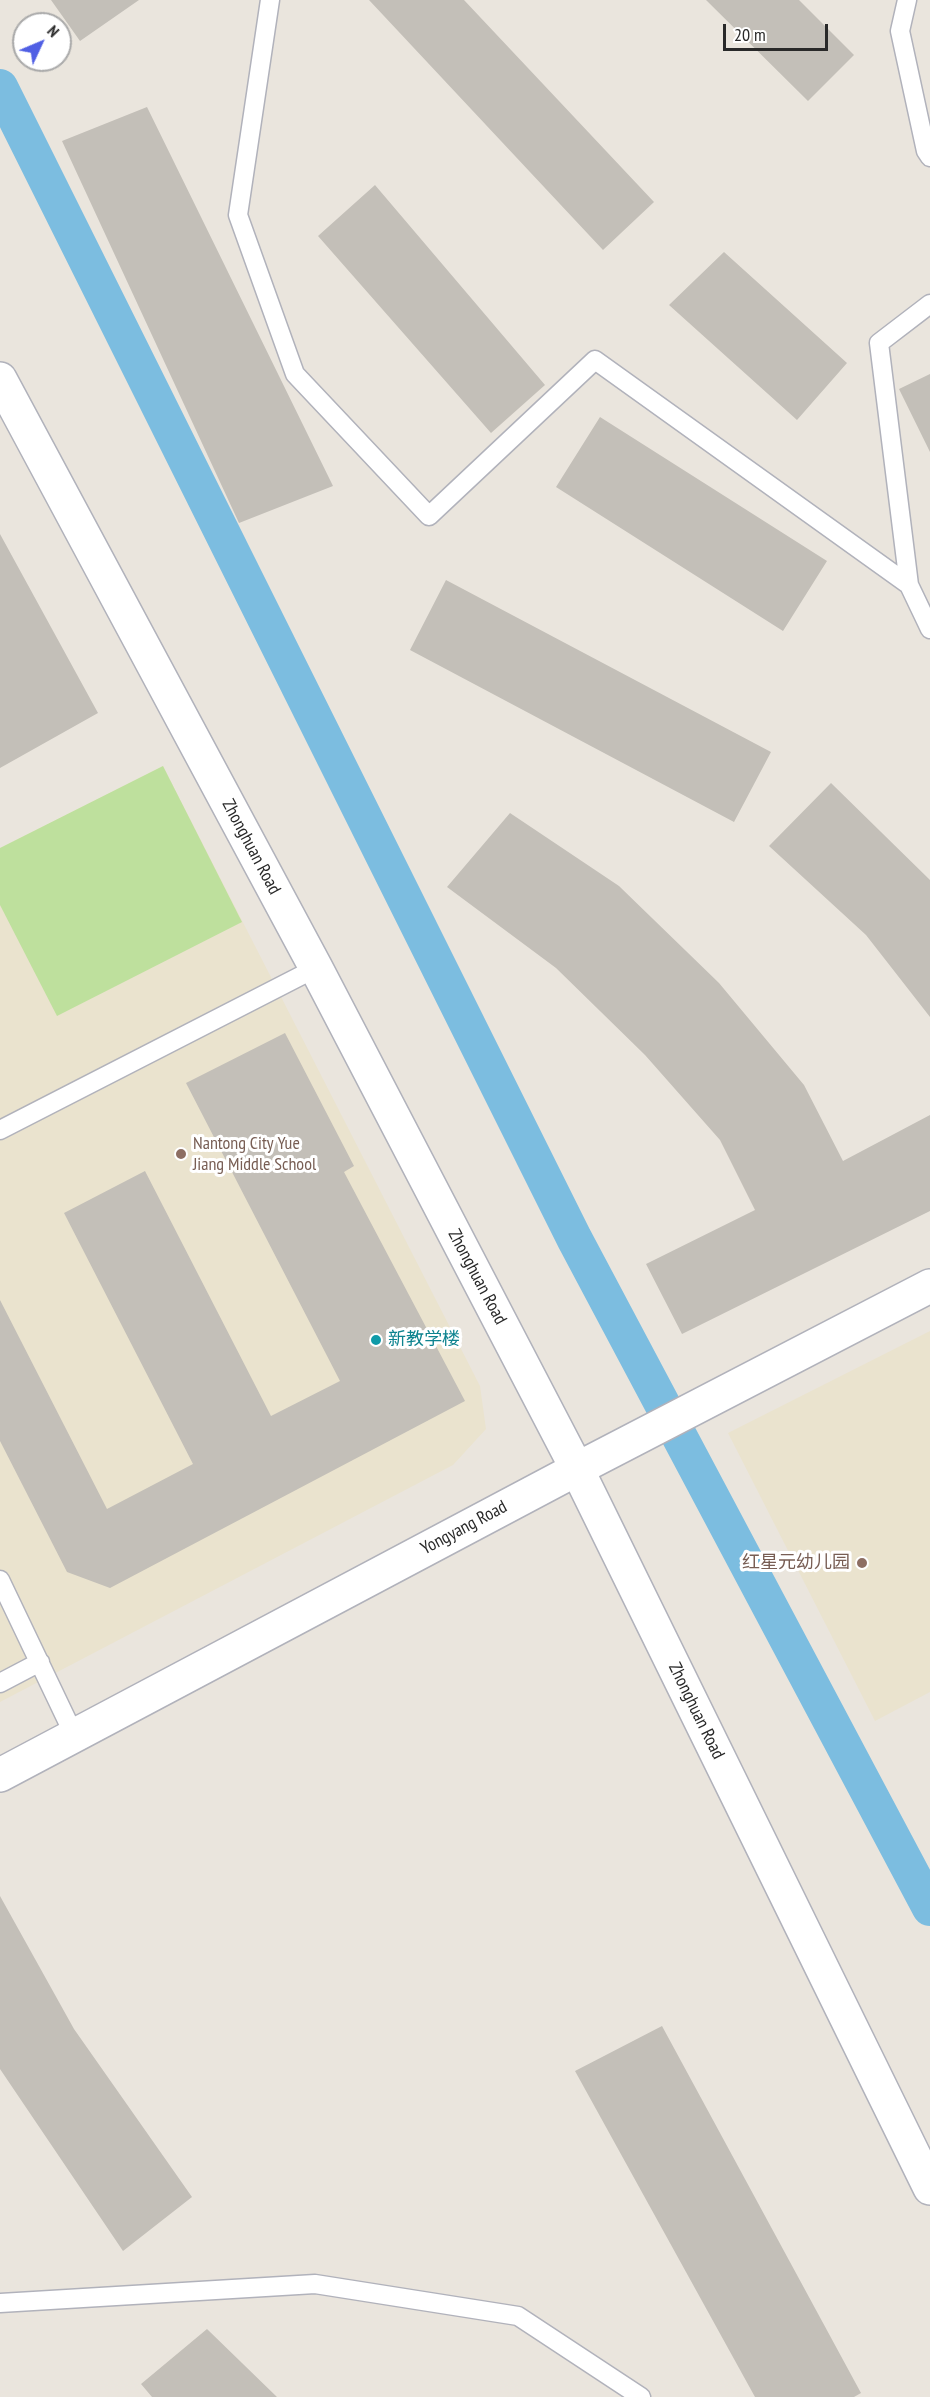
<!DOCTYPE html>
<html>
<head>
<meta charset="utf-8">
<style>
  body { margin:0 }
  #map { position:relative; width:930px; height:2397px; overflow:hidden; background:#eae5dd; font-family:"PT Sans Narrow",sans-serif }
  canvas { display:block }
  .north { position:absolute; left:12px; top:12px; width:60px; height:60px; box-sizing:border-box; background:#fff; border:2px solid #a9a9a9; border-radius:50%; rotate:46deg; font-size:16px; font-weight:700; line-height:24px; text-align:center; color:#292929 }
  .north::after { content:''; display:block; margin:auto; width:21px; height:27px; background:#505fe4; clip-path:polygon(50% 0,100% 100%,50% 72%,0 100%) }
  .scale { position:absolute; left:723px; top:24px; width:105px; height:27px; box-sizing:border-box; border:3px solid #292929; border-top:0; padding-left:8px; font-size:18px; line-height:21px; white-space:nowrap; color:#292929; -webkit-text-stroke:4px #fff; paint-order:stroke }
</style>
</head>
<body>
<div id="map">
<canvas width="930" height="2397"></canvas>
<div class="north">N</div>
<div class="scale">20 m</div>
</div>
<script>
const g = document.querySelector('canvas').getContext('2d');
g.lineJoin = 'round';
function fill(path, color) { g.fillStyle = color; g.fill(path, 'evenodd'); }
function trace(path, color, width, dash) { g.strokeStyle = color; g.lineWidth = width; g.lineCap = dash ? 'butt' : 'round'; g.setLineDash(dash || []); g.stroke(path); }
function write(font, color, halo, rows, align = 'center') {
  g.font = font + ' "PT Sans Narrow","Noto Sans SC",sans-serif'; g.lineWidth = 6; g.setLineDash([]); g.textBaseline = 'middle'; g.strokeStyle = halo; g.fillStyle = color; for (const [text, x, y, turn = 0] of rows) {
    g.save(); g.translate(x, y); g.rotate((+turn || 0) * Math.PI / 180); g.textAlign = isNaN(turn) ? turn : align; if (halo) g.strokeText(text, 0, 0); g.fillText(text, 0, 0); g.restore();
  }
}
fill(new Path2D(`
  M163,766L480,1386L486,1429L453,1465L0,1702V848Z
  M930,1331V1692L875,1721L728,1433Z`), '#eae3ce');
fill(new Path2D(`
  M163,766L242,922L57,1016L0,905V848Z`), '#bee09d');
trace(new Path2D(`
  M0,87L574,1238L930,1908`), '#7cbde0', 36);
fill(new Path2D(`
  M51,0H139L80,41Z
  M369,0H464L654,202L603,250Z
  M706,0H799L854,55L808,101Z
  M147,107L333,486L239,523L62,141Z
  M375,185L545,385L491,433L318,236Z
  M724,252L847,363L797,420L669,305Z
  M930,374V452L899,389Z
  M600,417L827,561L783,631L556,487Z
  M0,534L98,713L0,768Z
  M446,580L771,752L734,822L410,650Z
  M831,783L930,880V1017L866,935L769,846Z
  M510,813L619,886L719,983L804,1085L843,1161L930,1115V1211L682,1334L646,1264L755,1210L720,1140L645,1055L556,968L447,887Z
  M285,1033L354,1166L344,1172L465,1401L110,1588L67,1572L0,1441V1300L107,1509L193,1464L64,1213L145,1171L271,1416L340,1381L186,1083Z
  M0,1896L74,2029L192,2197L123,2251L0,2069Z
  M662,2026L861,2393L854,2397H755L575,2071Z
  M207,2329L277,2397H152L141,2384Z`), '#c3bfb8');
const lane = new Path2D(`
  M270,0L238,215L295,374L429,516L595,360L909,585L930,629
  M907,0L900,31L926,151L930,157
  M909,585L879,343L930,304
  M0,1130L316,968
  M0,1580L74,1735
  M0,1683L40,1662
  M0,2303L315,2284L518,2316L641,2397`);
const secondary = new Path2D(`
  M0,379L316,968L577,1469L930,2188
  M0,1775L577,1469L930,1286`);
trace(lane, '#b1b2bb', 21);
trace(secondary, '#b1b2bb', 36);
trace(lane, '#fff', 18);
trace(secondary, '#fff', 33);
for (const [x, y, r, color] of [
  [181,1154,6,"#8d6e63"],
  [376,1340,6,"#0f9aa8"],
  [862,1563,6,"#8d6e63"]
]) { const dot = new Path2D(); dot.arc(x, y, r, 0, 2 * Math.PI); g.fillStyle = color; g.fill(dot); trace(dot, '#fff', 2); }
write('18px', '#292929', '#fff', [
  ["Zhonghuan Road",251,847,62],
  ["Zhonghuan Road",477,1277,62],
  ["Yongyang Road",464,1528,-28],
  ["Zhonghuan Road",696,1711,64]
]);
write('18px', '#785e54', '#fff', [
  ["Nantong City Yue",193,1144],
  ["Jiang Middle School",193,1165],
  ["红星元幼儿园",850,1563,"right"]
], 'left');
write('18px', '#0d838f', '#fff', [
  ["新教学楼",388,1340]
], 'left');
</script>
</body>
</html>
